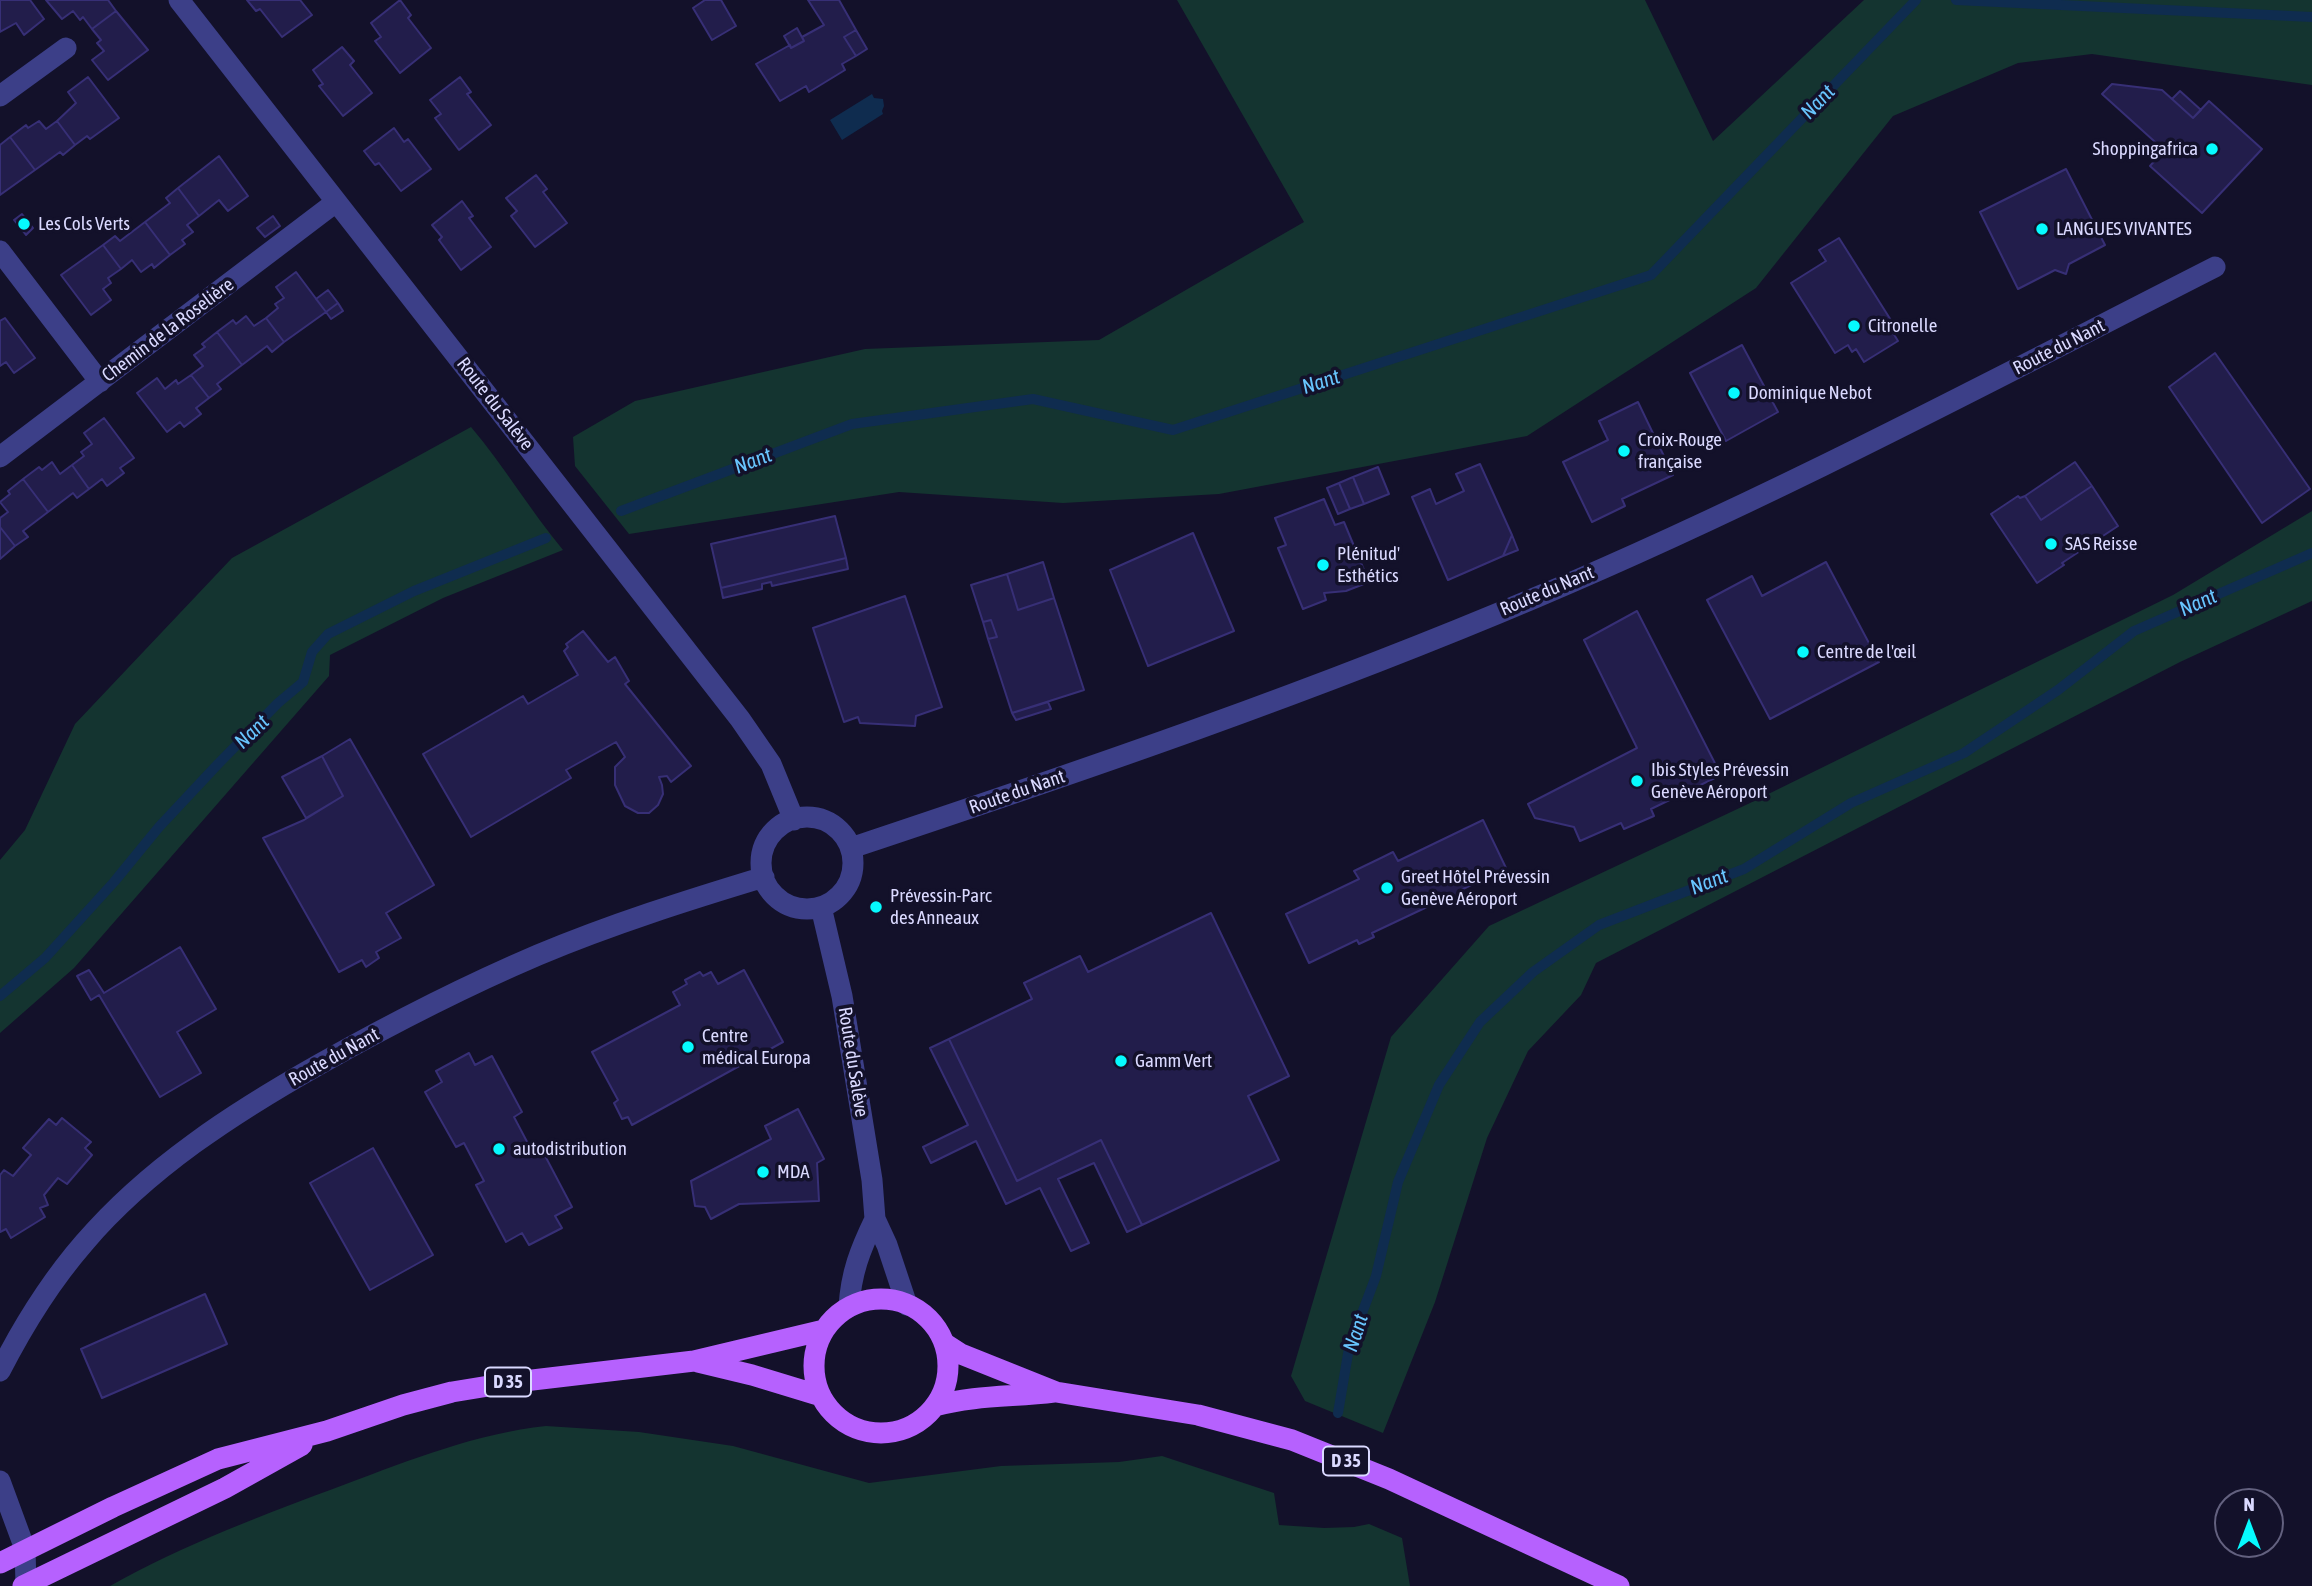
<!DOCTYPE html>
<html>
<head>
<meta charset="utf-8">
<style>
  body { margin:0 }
  #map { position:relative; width:2312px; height:1586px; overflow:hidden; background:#13112a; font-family:"Asap Condensed",sans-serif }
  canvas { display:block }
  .north { position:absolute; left:2214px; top:1488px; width:70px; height:70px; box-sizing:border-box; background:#13112a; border:2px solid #63617f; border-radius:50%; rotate:0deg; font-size:19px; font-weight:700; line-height:28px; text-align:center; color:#dad9ff }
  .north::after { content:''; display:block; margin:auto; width:24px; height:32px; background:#06fafe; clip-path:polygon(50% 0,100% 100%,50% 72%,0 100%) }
</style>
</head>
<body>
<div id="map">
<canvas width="2312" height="1586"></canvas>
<div class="north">N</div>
</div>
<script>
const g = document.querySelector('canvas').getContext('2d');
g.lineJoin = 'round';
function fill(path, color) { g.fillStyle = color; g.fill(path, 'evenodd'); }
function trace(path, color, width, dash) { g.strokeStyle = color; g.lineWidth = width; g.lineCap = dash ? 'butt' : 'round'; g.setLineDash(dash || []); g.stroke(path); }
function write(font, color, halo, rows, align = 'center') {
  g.font = font + ' "Asap Condensed",sans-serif'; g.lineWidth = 7; g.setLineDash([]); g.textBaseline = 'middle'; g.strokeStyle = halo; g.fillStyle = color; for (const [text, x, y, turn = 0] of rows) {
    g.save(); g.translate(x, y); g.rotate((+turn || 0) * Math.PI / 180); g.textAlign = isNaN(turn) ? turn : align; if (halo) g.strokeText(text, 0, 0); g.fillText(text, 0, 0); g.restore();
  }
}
fill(new Path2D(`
  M1177,0H1645L1713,141L1864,0H2312V85L2092,54L2018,63L1893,116L1756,288L1527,436L1219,494L1063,503L899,492L629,534L575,466L573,437L635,401L865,349L1099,340L1304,222Z
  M471,427C504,466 530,510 563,550L443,598L330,655L329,676L74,968L0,1033V860L25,830L75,724L232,558Z
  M2312,511V601L2180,662L1596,963L1581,995L1528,1051L1487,1138L1435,1302L1383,1433L1305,1401L1291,1376L1391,1037L1489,926L1748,804L2173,595Z
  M546,1426L639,1432L733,1446L869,1483L1001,1466L1119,1462L1162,1456L1274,1493L1279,1525L1324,1528L1354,1527L1369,1524L1402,1538L1410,1586H110C185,1544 265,1514 346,1484C410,1460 478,1433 546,1426Z`), '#143430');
fill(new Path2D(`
  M872,94L874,98L883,99L884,106L882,111L883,114L842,140L830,120Z`), '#0f2c4f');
trace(new Path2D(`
  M1956,0L2312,17
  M621,511L852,424L1033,399L1173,430L1651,275L1916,0
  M0,996L45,958L114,882L159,827L218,764L278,703L303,682L312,652L328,634L414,591L546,538
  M1338,1413L1349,1348L1376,1276L1398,1182L1439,1085L1480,1022L1533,972L1599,925L1744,869L1851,803L1964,753L2058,690L2134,631L2312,553`), '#0f2c4f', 10);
const building = new Path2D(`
  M0,0H30L44,19L24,35L16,23L0,32Z
  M46,0H108L116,11L92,29L83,17L80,20L73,11L62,19Z
  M247,0H300L312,15L282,37L260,9L256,11Z
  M400,0L411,15L408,18L431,48L400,73L375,41L381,37L371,23Z
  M705,0H721L736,26L712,40L693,8Z
  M808,0H839L856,30L844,37L856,56L842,64L845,70L809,92L806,86L780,101L756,64L790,45L791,48L804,41L802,37L824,25Z
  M116,11L148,50L108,80L92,60L104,51L97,43L101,40L92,29Z
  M797,28L804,41L791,48L784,36Z
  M856,30L867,49L856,56L844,37Z
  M342,47L354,61L350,65L372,93L343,116L319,86L323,84L313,70Z
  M88,77L119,118L90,139L87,136L75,145L57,121L76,103L68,92Z
  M460,77L471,92L467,94L491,125L459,150L435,118L441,114L430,100Z
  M2112,84L2162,90L2193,118L2209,101L2262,149L2202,213L2150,166L2164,150L2102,94Z
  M2180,91L2201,110L2193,118L2172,99Z
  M39,121L46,129L57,121L75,145L63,155L60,152L35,170L10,137L26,125L28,128Z
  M394,128L404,142L408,139L431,169L401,191L379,163L375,165L364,151Z
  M10,137L35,170L0,195V145Z
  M219,156L248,196L228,211L219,200L199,216L178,188Z
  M2066,169L2105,245L2069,264L2066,274L2055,270L2018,289L1980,212Z
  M536,175L547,189L543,192L567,223L535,247L511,216L517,211L506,198Z
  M178,188L199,216L187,225L193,232L182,240L185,244L170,255L145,222L170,203L166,198Z
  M462,201L473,216L469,218L491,247L461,270L439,240L442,237L432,225Z
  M22,214L33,228L26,235L14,220Z
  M273,216L280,226L265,237L257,228Z
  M145,222L170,255L154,268L152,264L141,272L132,260L121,269L103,245L115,236L120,241Z
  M1839,238L1894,325L1890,328L1898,341L1864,362L1856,349L1852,352L1848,345L1835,353L1791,283L1826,261L1819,250Z
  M103,245L121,269L108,278L111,283L103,289L111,300L91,315L61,275Z
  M296,272L326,312L284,342L266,318L278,308L275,304L284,298L276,287Z
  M328,290L338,303L326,312L316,299Z
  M338,303L343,311L331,319L326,312Z
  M246,316L254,326L266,318L284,342L272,352L267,346L242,365L217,332L233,320L236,324Z
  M5,318L35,358L14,373L6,362L0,366V321Z
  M217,332L242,365L217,384L221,389L209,398L191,375L203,366L194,355L205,347L202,344Z
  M1742,345L1778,412L1726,441L1690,373Z
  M2215,353L2310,489L2262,523L2169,387Z
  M191,375L209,398L196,408L201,414L184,427L180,422L167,432L137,393L157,378L165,389L176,380L178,384Z
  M1638,402L1673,475L1622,499L1625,506L1592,522L1563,462L1608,440L1599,421Z
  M104,418L134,458L120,468L124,473L107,486L102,479L89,489L72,465L84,456L81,452L92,444L84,433Z
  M52,462L60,474L72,465L89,489L77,498L73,493L48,512L23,479L39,467L42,470Z
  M2075,462L2092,486L2041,520L2025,496Z
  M1480,464L1512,535L1503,556L1448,580L1412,497L1430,489L1436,504L1464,491L1456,474Z
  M1378,467L1389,494L1364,504L1353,477Z
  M1353,477L1364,504L1350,509L1339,483Z
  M23,479L48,512L23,531L28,537L15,546L0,527V518L8,512L0,502L10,494L8,491Z
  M1339,483L1350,509L1338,514L1327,488Z
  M2092,486L2118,526L2062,563L2064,565L2037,583L1991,514L2018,496L2020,498L2025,496L2041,520Z
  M1324,499L1335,525L1344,522L1369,582L1346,591L1324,593L1326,600L1303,609L1278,548L1286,545L1275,518Z
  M835,516L846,558L721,588L711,544Z
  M0,527L15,546L0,559Z
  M1193,533L1234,631L1148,666L1110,570Z
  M1512,535L1518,550L1503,556Z
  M846,558L848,569L772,586L771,582L762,584V589L723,598L721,588Z
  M1043,562L1054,598L1018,610L1007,574Z
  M1826,562L1879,662L1770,719L1707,600L1752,576L1762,596Z
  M1007,574L1018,610L1054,598L1084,690L1012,713L988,639L997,637L991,620L983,622L971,585Z
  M905,596L942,707L916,716L915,726L860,723L858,717L844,722L813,628Z
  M1637,611L1721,775L1651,809L1654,816L1624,829L1621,823L1580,841L1574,827L1535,818L1528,804L1637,748L1584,640Z
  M991,620L997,637L988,639L983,622Z
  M583,631L608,662L615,657L629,681L625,684L691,766L671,782L667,776L659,777L662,785L663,794L658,805L649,813H638L625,806L615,785V767L625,757L616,742L566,770L571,778L471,837L423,754L523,696L528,704L578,675L564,651L568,647L566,644Z
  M1048,702L1051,709L1016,720L1012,713Z
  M350,739L434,885L386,913L401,938L376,952L379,958L366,967L362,960L339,972L263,838L304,820L343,796L322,756Z
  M322,756L343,796L306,818L282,777Z
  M1483,820L1506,868L1459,891L1461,895L1446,902L1444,899L1372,933L1374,937L1359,944L1357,940L1309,963L1286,914L1359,879L1354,871L1383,857L1393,852L1398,861Z
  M1211,913L1289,1076L1248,1096L1279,1160L1142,1225L1101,1140L1017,1181L949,1039L1032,999L1024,983L1080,956L1088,972Z
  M180,947L216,1009L177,1032L201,1073L160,1097L99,995L91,1000L77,976L89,970L104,993Z
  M744,970L783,1042L632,1125L628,1117L622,1119L614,1103L618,1100L592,1052L680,1005L673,992L687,984L685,980L700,972L703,976L711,972L718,984Z
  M949,1039L1017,1181L1101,1140L1142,1225L1127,1232L1094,1163L1058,1179L1089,1243L1071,1251L1040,1188L1006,1204L976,1141L931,1163L923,1147L968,1125L930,1048Z
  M469,1053L475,1065L492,1056L522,1112L514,1117L534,1155L542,1150L572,1207L555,1216L562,1228L529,1245L522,1233L506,1242L476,1185L484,1181L464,1143L456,1147L425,1092L442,1082L436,1071Z
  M798,1109L824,1159L817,1163L819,1201L739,1204L711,1219L705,1207L695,1206L691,1181L771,1139L765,1126Z
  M62,1118L91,1142L85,1148L92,1155L67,1184L58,1178L44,1195L48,1205L40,1208L45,1217L11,1238L6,1229L0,1232V1175L4,1170L13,1176L31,1155L23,1148L49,1119L56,1125Z
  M373,1148L433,1255L370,1290L310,1183Z
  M205,1294L227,1344L102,1398L81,1349Z`);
fill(building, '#221d4b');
trace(building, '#372f76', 2);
trace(new Path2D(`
  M179,0L740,719L771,764L794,820
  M0,96L66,48
  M0,251L100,382
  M0,457L336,202
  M761 863a46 46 0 1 1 92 0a46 46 0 1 1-92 0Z
  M851,848C1082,771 1313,692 1537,597C1769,499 1991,381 2215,267
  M821,907L842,996L872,1180L875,1219L887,1245L907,1305
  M849,1307C851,1273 860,1250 875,1219
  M0,1371C23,1326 51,1281 84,1243C148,1168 235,1112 320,1064C391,1024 463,987 538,955C612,924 688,900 764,877
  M0,1481L25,1549L26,1585`), '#3c3f88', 21);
trace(new Path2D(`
  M814 1366a67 67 0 1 1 134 0a67 67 0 1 1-134 0Z
  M944,1343L961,1354L1056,1392L1198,1415L1292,1440L1389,1479L1619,1586
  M698,1362L752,1375L821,1396
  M935,1406C974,1395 1014,1397 1054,1392
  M0,1563L113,1507L218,1459L327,1431L403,1405L452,1392L507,1383L694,1361L824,1330
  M23,1586L225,1488L302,1445`), '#b661fe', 21);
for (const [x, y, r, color] of [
  [2212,149,7,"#06fafe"],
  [24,224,7,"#06fafe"],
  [2042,229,7,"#06fafe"],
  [1854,326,7,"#06fafe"],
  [1734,393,7,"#06fafe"],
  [1624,451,7,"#06fafe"],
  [2051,544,7,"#06fafe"],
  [1323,565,7,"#06fafe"],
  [1803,652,7,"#06fafe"],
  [1637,781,7,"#06fafe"],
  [1387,888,7,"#06fafe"],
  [876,907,7,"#06fafe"],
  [688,1047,7,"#06fafe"],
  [1121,1061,7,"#06fafe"],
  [499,1149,7,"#06fafe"],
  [763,1172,7,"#06fafe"]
]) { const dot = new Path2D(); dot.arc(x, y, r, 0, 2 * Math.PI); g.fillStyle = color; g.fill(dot); trace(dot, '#13112a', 2.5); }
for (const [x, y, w] of [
  [508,1382,46],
  [1346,1461,46]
]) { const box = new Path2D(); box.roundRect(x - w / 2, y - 14.5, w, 29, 5); g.fillStyle = '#13112a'; g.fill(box); trace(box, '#dad9ff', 2); }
write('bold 18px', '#dad9ff', null, [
  ["D 35",508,1382],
  ["D 35",1346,1461]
]);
write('19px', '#dad9ff', '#13112a', [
  ["Shoppingafrica",2198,149,"right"],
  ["Les Cols Verts",38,224],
  ["LANGUES VIVANTES",2056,229],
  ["Citronelle",1868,326],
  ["Dominique Nebot",1748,393],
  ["Croix-Rouge",1638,440],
  ["française",1638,462],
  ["SAS Reisse",2065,544],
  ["Plénitud'",1337,554],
  ["Esthétics",1337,576],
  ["Centre de l'œil",1817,652],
  ["Ibis Styles Prévessin",1651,770],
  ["Genève Aéroport",1651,792],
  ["Greet Hôtel Prévessin",1401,877],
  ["Genève Aéroport",1401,899],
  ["Prévessin-Parc",890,896],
  ["des Anneaux",890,918],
  ["Centre",702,1036],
  ["médical Europa",702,1058],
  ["Gamm Vert",1135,1061],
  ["autodistribution",513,1149],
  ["MDA",777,1172]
], 'left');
write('19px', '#dad9ff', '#13112a', [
  ["Chemin de la Roselière",168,330,-37],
  ["Route du Nant",2059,347,-27],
  ["Route du Salève",495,404,52],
  ["Route du Nant",1547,591,-23],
  ["Route du Nant",1017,792,-19],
  ["Route du Nant",334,1057,-29],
  ["Route du Salève",853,1062,81]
]);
write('italic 21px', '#68c5fe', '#13112a', [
  ["Nant",1818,102,-46],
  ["Nant",1321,382,-18],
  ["Nant",753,461,-21],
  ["Nant",2198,603,-24],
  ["Nant",252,732,-44],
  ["Nant",1709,882,-21],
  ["Nant",1356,1333,-72]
]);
</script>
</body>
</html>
